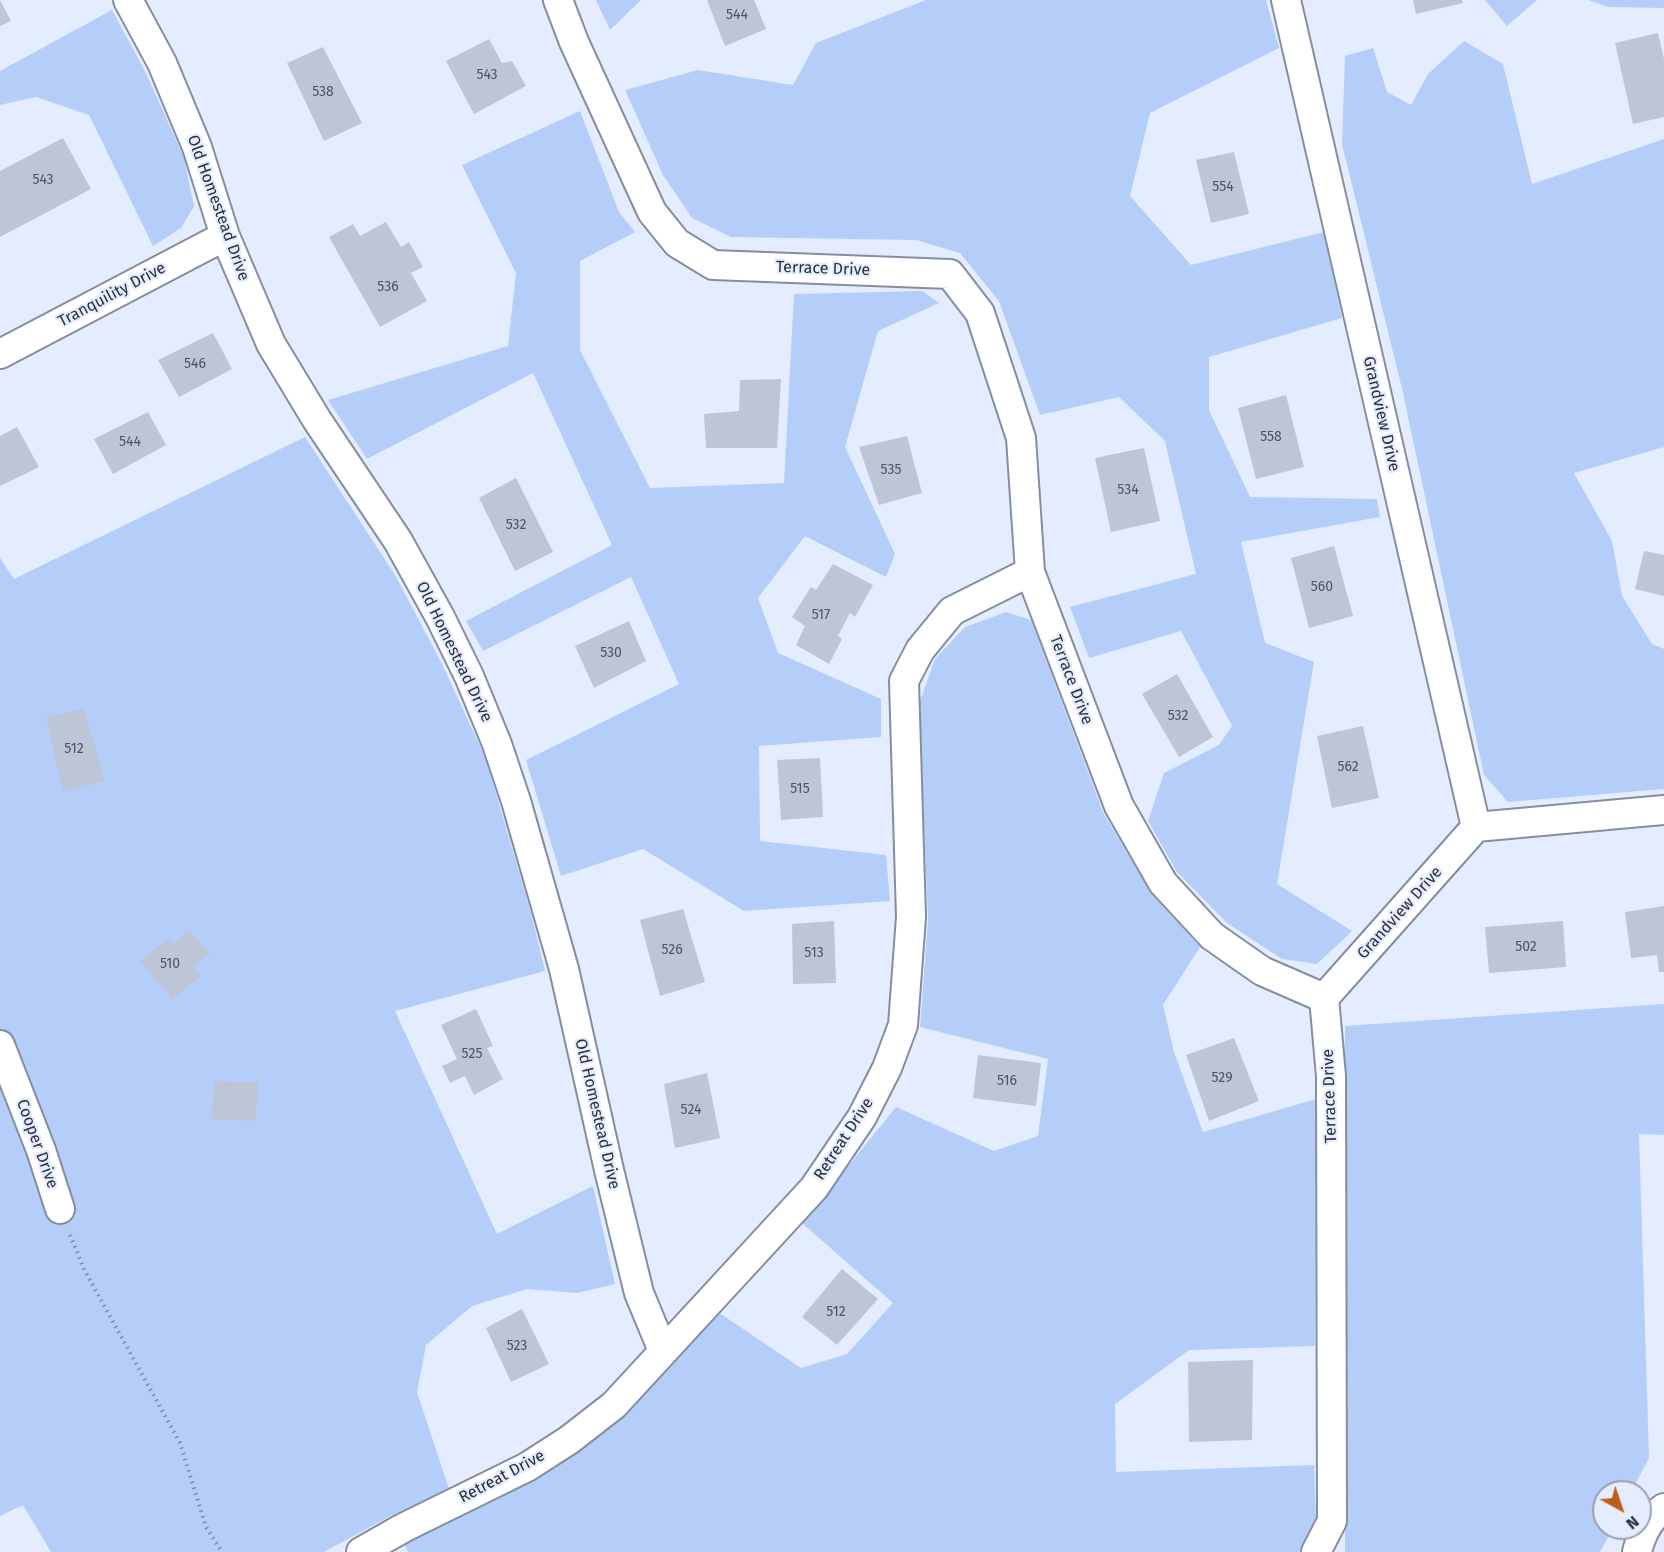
<!DOCTYPE html>
<style>
body{margin:0}
#map{position:relative;width:1664px;height:1552px;overflow:hidden;background:#e3edff;font-family:"Fira Sans",sans-serif}
canvas{display:block}
.north{position:absolute;left:1592px;top:1480px;width:60px;height:60px;box-sizing:border-box;background:#e3edff;border:2px solid #99a1af;border-radius:50%;rotate:140deg;font-size:16px;font-weight:700;line-height:24px;text-align:center;color:#2b2f36}
.north::after{content:'';display:block;margin:auto;width:21px;height:27px;background:#be5f17;clip-path:polygon(50% 0,100% 100%,50% 72%,0 100%)}
</style>
<div id="map">
<canvas width="1664" height="1552"></canvas>
<div class="north">N</div>
</div>
<script>
const ctx = document.querySelector('canvas').getContext('2d');
ctx.lineJoin = 'round';
function fill(path, color) { ctx.fillStyle = color; ctx.fill(path, 'evenodd'); }
function strokePath(path, color, width, dash) { ctx.strokeStyle = color; ctx.lineWidth = width; ctx.lineCap = dash ? 'butt' : 'round'; ctx.setLineDash(dash || []); ctx.stroke(path); }
function label(font, color, halo, rows, align = 'center') {
  ctx.font = font + ' "Fira Sans",sans-serif'; ctx.lineWidth = 4.5; ctx.setLineDash([]); ctx.textBaseline = 'middle'; ctx.strokeStyle = halo; ctx.fillStyle = color; for (const [text, x, y, turn = 0] of rows) {
    ctx.save(); ctx.translate(x, y); ctx.rotate((+turn || 0) * Math.PI / 180); ctx.textAlign = isNaN(turn) ? turn : align; if (halo) ctx.strokeText(text, 0, 0); ctx.fillText(text, 0, 0); ctx.restore();
  }
}
fill(new Path2D(`
 M596 0H641L610 30Z
 M926 0H1266L1279 48 1150 113 1130 196 1191 265 1324 232 1342 318 1209 357V410L1250 497 1377 499 1380 517 1241 542 1265 643 1314 662 1277 884 1352 931 1317 964 1282 959 1227 923 1177 872 1148 821 1164 773 1219 745 1232 726 1181 631 1089 658 1070 607 1196 574 1165 441 1119 397 1040 415 999 301 960 253 916 240 731 237 692 218 663 175 625 90 698 70 793 85 816 43Z
 M1485 0H1537L1507 26Z
 M1588 0H1664V8L1608 7Z
 M112 10 146 73 184 158 194 206 181 228 153 246 89 115 36 97 0 105V71Z
 M1464 41 1503 64 1532 184 1664 139V447L1574 473 1612 541 1622 596 1652 644 1664 649V789L1508 802 1484 775 1403 393 1342 144 1345 56 1373 48 1387 92 1411 105 1428 74Z
 M580 111 619 212 635 232 580 261V350L650 488 784 483 794 294 922 291 939 303 878 331 845 447 895 554 886 577 805 536 758 598 778 653 881 699V737L759 746 760 841 886 855 890 901 744 911 643 849 561 876 526 760 679 684 631 577 483 651 466 621 612 545 533 373 367 459 328 400 508 346 516 273 462 165Z
 M305 437 395 575 441 662 486 759 531 913 545 971 395 1011 497 1234 593 1186 615 1284 577 1293 527 1289 472 1306 426 1345 417 1392 449 1489 390 1516 324 1552H51L23 1505 0 1516V558L14 579Z
 M1006 612 1031 620 1103 812 1150 892 1200 947 1163 1005 1174 1052 1203 1132 1316 1099 1315 1346 1189 1350 1115 1404 1116 1472 1314 1465 1316 1521 1299 1552H408L403 1542C468 1509 539 1484 597 1438 642 1402 679 1355 718 1312L801 1368 847 1354 893 1303 802 1223 896 1107 994 1151 1038 1136 1048 1059 920 1027 928 920 919 704 935 659 965 627Z
 M1664 1004V1135L1639 1134 1649 1458 1631 1492H1604V1528H1613L1600 1552H1345V1026Z`), '#b4cdf9');
fill(new Path2D(`
 M0 0 11 21 0 26Z
 M707 0H754L766 29 725 46Z
 M1413 0H1462L1463 3 1416 14Z
 M1658 33 1664 59V117L1633 124 1615 43Z
 M489 39 502 63 512 61 526 86 474 114 446 61Z
 M323 47 362 123 324 141 287 63Z
 M63 138 91 189 0 237V171Z
 M1234 152 1249 214 1211 223 1196 160Z
 M386 222 401 247 409 242 423 267 411 273 427 301 380 327 329 237 353 224 360 236Z
 M213 333 232 369 179 397 158 360Z
 M781 379 777 448H706L704 414 739 411 740 380Z
 M1286 395 1304 467 1256 479 1238 408Z
 M148 412 166 445 113 474 94 439Z
 M17 427 39 467 0 486V436Z
 M907 436 922 493 879 505 859 447Z
 M1144 448 1160 521 1111 532 1095 458Z
 M516 478 553 552 515 571 479 498Z
 M1334 546 1353 616 1309 628 1291 558Z
 M1644 551 1664 555V596L1635 589Z
 M833 564 873 585 855 617 850 613 838 636 842 639 829 664 796 645 805 626 792 617 811 587 816 590Z
 M629 621 646 661 594 688 575 646Z
 M1177 674 1213 737 1179 757 1142 694Z
 M84 709 105 781 63 792 46 717Z
 M1363 726 1379 798 1332 808 1317 736Z
 M820 758 823 817 781 820 777 760Z
 M1664 906V972H1659L1657 955 1631 958 1625 912Z
 M683 909 705 982 660 996 640 920Z
 M834 921 836 983 793 984 792 924Z
 M1563 921 1566 967 1489 973 1485 927Z
 M189 930 210 954 193 967 201 976 172 999 140 961 168 939 173 945Z
 M476 1009 493 1046 487 1048 503 1079 474 1095 465 1076 450 1083 442 1066 457 1059 441 1025Z
 M1234 1038 1259 1101 1209 1121 1186 1055Z
 M978 1055 1041 1063 1036 1106 973 1098Z
 M707 1073 720 1138 675 1148 664 1084Z
 M215 1081 259 1082 255 1121 211 1119Z
 M842 1269 878 1299 837 1345 802 1317Z
 M522 1309 549 1364 511 1382 486 1328Z
 M1253 1360 1252 1440 1189 1442 1188 1362Z`), '#bcc6d6');
const street = new Path2D(`
 M128 0 162 63 197 147 225 236 271 344 317 420 398 541 440 617 469 676 497 744 516 801 564 969 609 1170 639 1293 663 1351
 M558 0 574 42 652 212 677 243 713 265 950 274 980 313 1021 438 1030 572 1119 806 1163 883 1212 936 1262 971 1324 998 1331 1076 1332 1521 1316 1552
 M1286 0 1476 827 1664 810
 M0 354 225 236
 M1324 998 1476 827
 M0 1045 41 1150 60 1209
 M361 1552 403 1528 527 1467 569 1440 614 1405 814 1188 862 1117 887 1068 903 1025 911 917 904 681 920 650 952 611 1030 572
 M1637 1552C1641 1535 1649 1518 1664 1508`);
strokePath(street, '#858e9e', 32);
strokePath(new Path2D(`
 M70 1235 85 1271 180 1443 206 1527 222 1552`), '#858c98', 4, [1.5, 4.5]);
strokePath(street, '#fff', 28);
label('14px', '#4f555e', null, [
 ["544",737,15],
 ["543",487,75],
 ["538",323,92],
 ["543",43,180],
 ["554",1223,187],
 ["536",388,287],
 ["546",195,364],
 ["558",1271,437],
 ["544",130,442],
 ["535",891,470],
 ["534",1128,490],
 ["532",516,525],
 ["560",1322,587],
 ["517",821,615],
 ["530",611,653],
 ["532",1178,716],
 ["512",74,749],
 ["562",1348,767],
 ["515",800,789],
 ["502",1526,947],
 ["526",672,950],
 ["513",814,953],
 ["510",170,964],
 ["525",472,1054],
 ["529",1222,1078],
 ["516",1007,1081],
 ["524",691,1110],
 ["512",836,1312],
 ["523",517,1346]
]);
label('16px', '#2b2f36', '#e3edff', [
 ["Old Homestead Drive",218,208,70],
 ["Terrace Drive",823,269,2],
 ["Tranquility Drive",112,295,-28],
 ["Grandview Drive",1381,414,77],
 ["Old Homestead Drive",454,652,64],
 ["Terrace Drive",1071,680,69],
 ["Grandview Drive",1400,913,-48],
 ["Terrace Drive",1330,1096,-92],
 ["Old Homestead Drive",597,1114,77],
 ["Retreat Drive",844,1139,-57],
 ["Cooper Drive",37,1144,70],
 ["Retreat Drive",502,1477,-28]
]);
</script>
